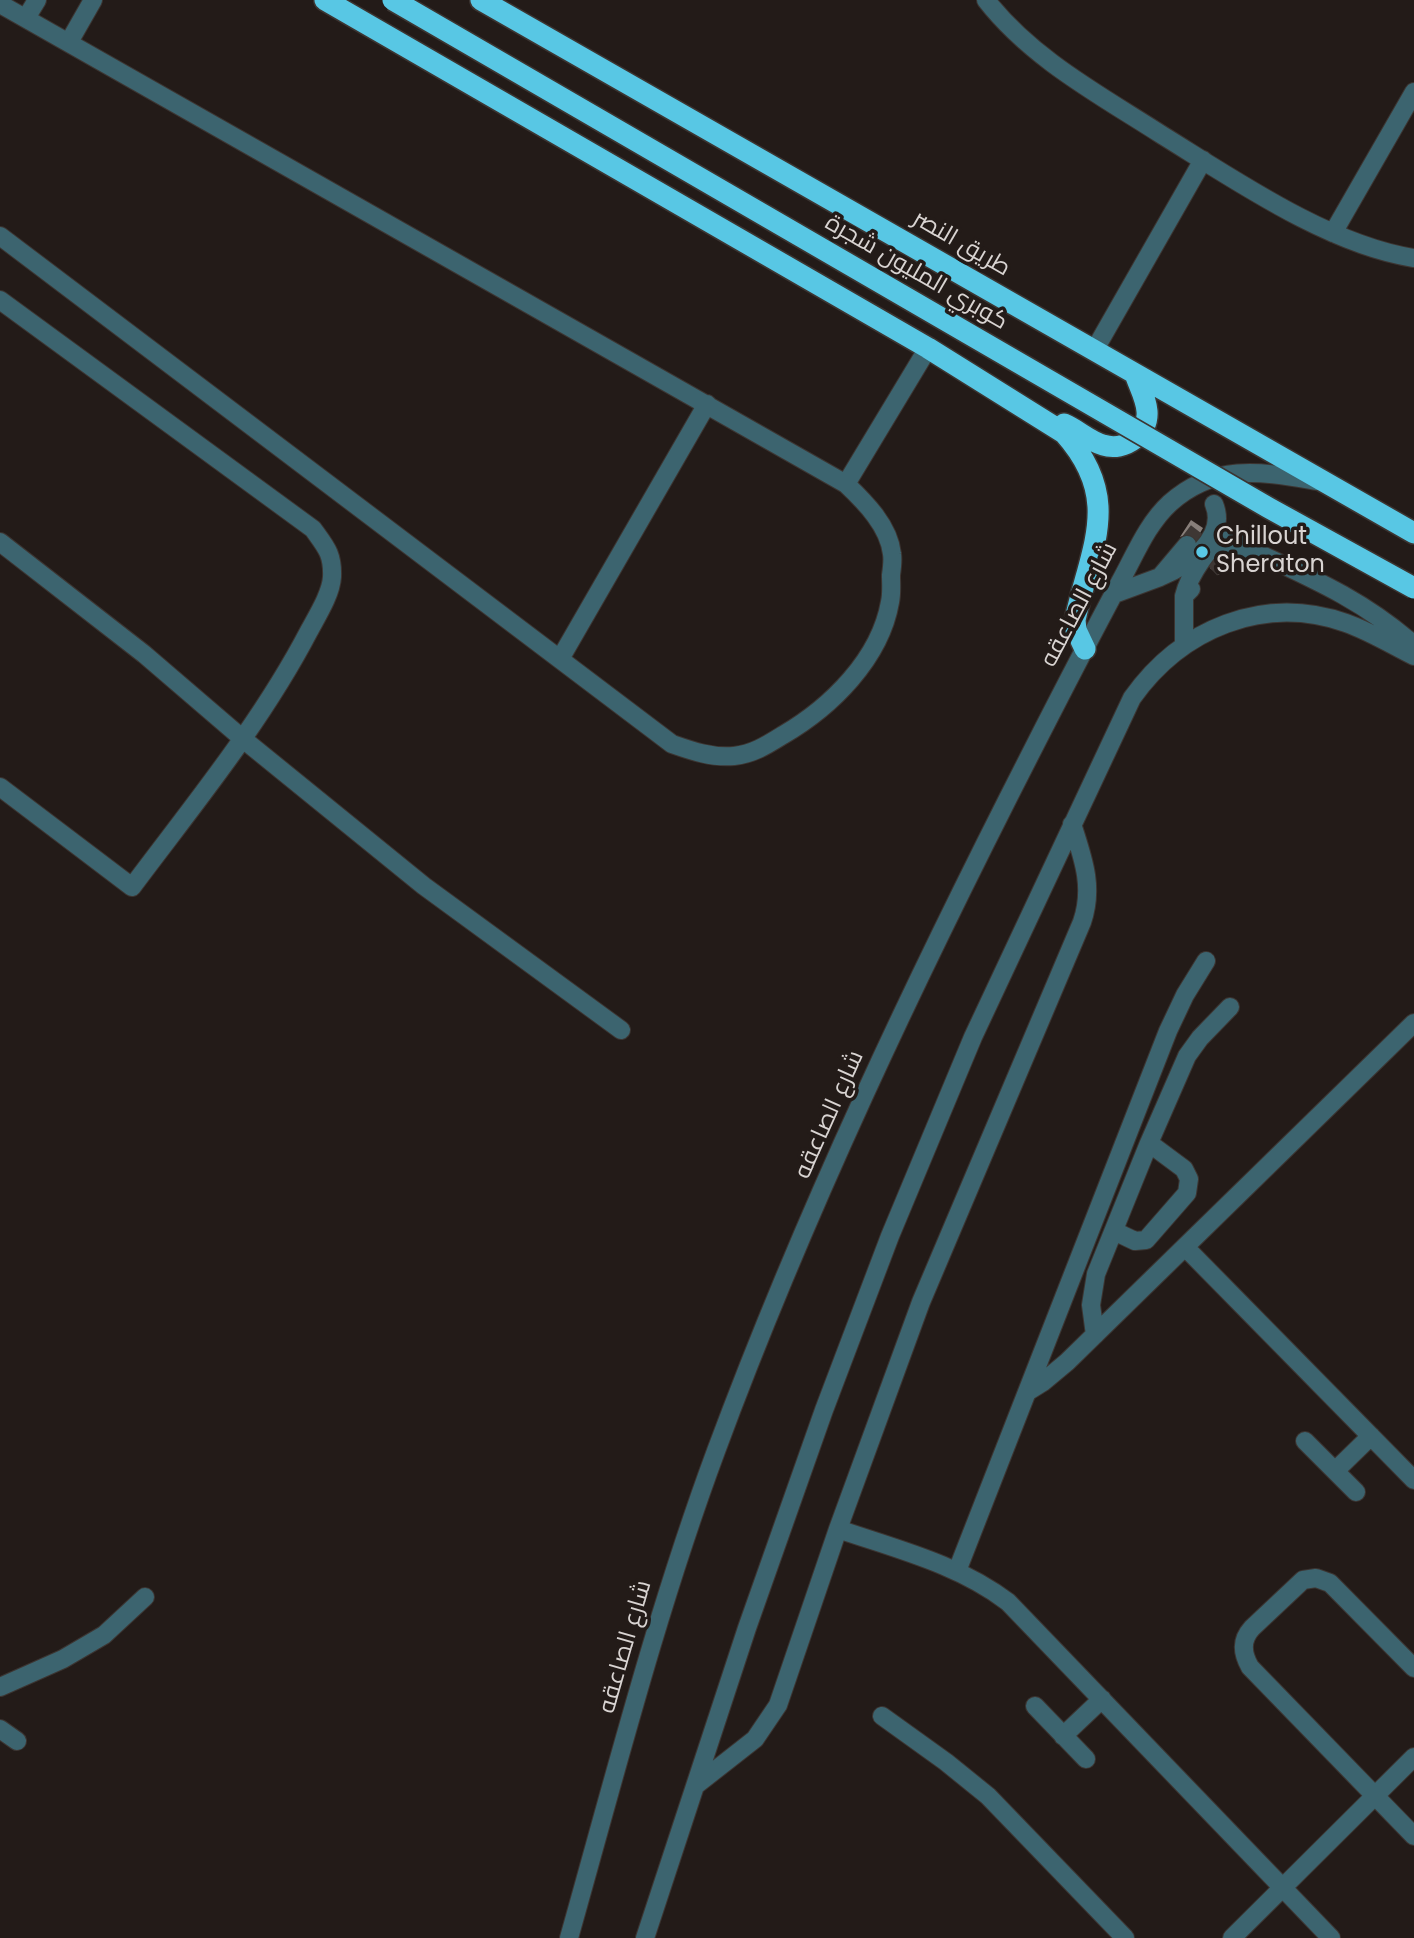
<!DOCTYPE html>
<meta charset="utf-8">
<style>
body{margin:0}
canvas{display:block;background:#231b18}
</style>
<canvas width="1414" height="1938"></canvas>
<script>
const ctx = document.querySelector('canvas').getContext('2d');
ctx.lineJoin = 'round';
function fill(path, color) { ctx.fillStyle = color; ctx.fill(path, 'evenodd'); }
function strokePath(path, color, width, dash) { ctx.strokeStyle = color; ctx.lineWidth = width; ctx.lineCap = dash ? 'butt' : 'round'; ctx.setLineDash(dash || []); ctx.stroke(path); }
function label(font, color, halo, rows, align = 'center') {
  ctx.font = font + ' Poppins,Cairo,sans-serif'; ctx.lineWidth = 7; ctx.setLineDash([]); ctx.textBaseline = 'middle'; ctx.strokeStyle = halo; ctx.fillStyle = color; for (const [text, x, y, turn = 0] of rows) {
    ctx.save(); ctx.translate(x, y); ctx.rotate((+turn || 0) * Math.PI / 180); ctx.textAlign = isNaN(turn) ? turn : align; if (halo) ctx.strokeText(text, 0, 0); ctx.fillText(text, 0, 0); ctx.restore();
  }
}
fill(new Path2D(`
 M1191 520 1203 528 1200 533 1196 539 1188 534 1180 537Z
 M1217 559 1221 564 1227 565 1219 575 1210 568Z`), '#887f7a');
strokePath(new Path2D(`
 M1187 545 1201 527
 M1211 569 1227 554`), '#3e3734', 18, [18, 9]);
const minor = new Path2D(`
 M986 0C1032 59 1100 95 1162 135 1235 180 1329 245 1414 258
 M0 4 846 484C865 502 889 526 892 554 893 560 892 568 891 575 891 584 892 593 890 602 880 659 831 707 783 735 767 745 753 754 734 756 712 758 692 751 672 744L0 236
 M26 18 37 0
 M69 42 93 0
 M1333 233 1414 92
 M0 300 313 529C326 547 333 554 332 577 331 594 317 616 309 631 261 723 194 804 132 887L0 787
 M1094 351 1203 160
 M846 484 928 348
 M0 542 144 654 243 739 424 886 621 1030
 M1227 554 1235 549 1247 548C1309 577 1362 599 1414 645
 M1160 577C1187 566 1228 538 1214 504
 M1114 594 1160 577 1187 545
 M1184 596C1188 579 1211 538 1230 537L1247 548
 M1184 645V596L1191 589
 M560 659 707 404
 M1114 1231 1135 1241 1146 1240 1187 1193 1189 1179 1184 1169 1149 1143
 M1185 1247 1414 1480
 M1095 1335 1091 1305 1096 1274 1149 1143 1187 1056 1200 1038 1230 1007
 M1027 1392 1043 1382 1067 1362 1414 1023
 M1305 1441 1356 1492
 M1335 1471 1371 1436
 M838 1529C896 1549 958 1564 1008 1602L1331 1938
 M957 1571 1168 1031 1185 995 1206 961
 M1414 1668 1330 1583 1316 1578 1303 1580 1252 1628C1241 1640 1242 1653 1250 1667L1414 1836
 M0 1687 63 1659 104 1635 145 1597
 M1035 1706 1086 1759
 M882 1716 946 1762 988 1796 1125 1938
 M0 1729 17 1741
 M1063 1736 1102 1699
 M695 1786 755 1739 778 1705 838 1529 921 1302 1082 922C1094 887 1083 858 1072 824
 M569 1938C615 1775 657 1610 716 1451 805 1211 916 978 1032 751 1061 694 1090 638 1120 582 1135 555 1147 524 1170 503 1216 462 1263 472 1317 481
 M645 1938 747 1628 824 1410 890 1236 973 1037 1132 698C1181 629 1263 594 1346 623 1369 631 1392 645 1414 656
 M1232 1938 1414 1757`);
const highway = new Path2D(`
 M325 0 928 348 1064 433C1123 499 1091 546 1075 620L1076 630 1085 649
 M481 0 1414 533
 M1064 424C1078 430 1089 441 1103 445 1125 452 1149 434 1147 411 1146 398 1139 386 1135 374`);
strokePath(minor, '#3c3532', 20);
strokePath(highway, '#3c3532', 24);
strokePath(minor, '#3c646f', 18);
strokePath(highway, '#58c7e4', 21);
const highwayBridge = new Path2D(`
 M393 0 1269 508 1414 588`);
strokePath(highwayBridge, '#3c3532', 24, []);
strokePath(highwayBridge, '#58c7e4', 21);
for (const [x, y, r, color] of [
 [1202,552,7,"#5ac8e5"]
]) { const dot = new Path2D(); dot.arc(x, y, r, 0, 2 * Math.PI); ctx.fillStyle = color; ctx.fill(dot); strokePath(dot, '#231b18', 2.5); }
label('24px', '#d9d4d2', '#231b18', [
 ["طريق النصر",961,244,30],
 ["كوبري المليون شجرة",916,273,30],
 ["شارع الصاعقه",1080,605,-62],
 ["شارع الصاعقه",830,1115,-66],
 ["شارع الصاعقه",626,1647,-74]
]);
label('24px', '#d9d4d2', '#231b18', [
 ["Chillout",1216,538],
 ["Sheraton",1216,566]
], 'left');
</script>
